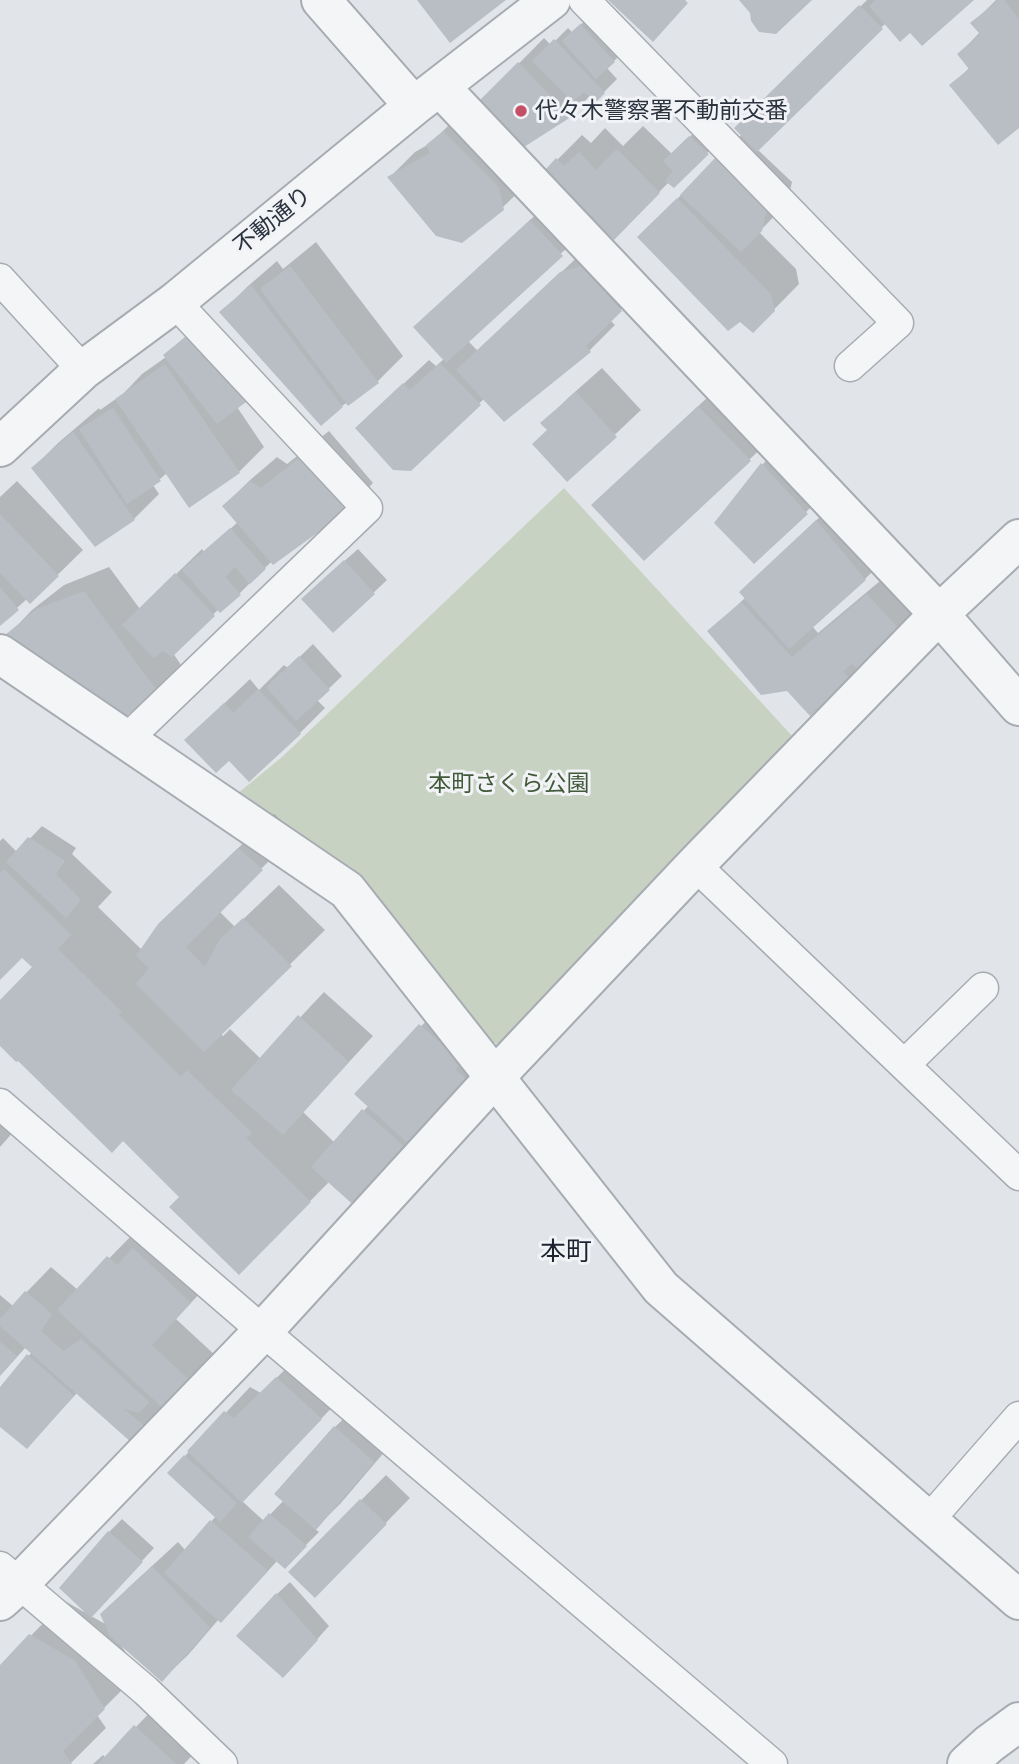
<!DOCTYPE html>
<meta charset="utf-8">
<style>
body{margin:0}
canvas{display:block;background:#e1e5e9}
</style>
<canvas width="1019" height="1764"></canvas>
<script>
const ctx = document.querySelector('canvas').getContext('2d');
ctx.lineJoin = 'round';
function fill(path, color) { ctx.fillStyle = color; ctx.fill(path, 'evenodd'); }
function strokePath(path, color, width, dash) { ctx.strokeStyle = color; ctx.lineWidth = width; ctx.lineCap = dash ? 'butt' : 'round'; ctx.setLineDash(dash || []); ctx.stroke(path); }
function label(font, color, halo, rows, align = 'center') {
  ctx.font = font + ' "IBM Plex Sans","Noto Sans JP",sans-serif'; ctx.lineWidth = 6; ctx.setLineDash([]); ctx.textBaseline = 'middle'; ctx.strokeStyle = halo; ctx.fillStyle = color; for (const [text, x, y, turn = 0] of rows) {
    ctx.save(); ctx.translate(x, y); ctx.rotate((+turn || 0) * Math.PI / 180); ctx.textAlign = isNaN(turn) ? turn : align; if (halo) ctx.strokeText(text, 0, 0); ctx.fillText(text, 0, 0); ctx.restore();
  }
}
fill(new Path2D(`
 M564 488 794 738 506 1047 479 1037 231 799 282 757Z`), '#c8d2c3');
fill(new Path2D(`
 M867 0H972L910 30 886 23 757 149 792 182 787 203 759 232 796 269 799 284 753 331 639 237 742 134 736 128Z
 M996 0H1019V126L952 85 970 67 959 54 980 32 973 23Z
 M594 13 627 48 607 68 617 79 595 101 590 96 570 115 524 145 481 102 544 38 551 45 568 28 572 32Z
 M454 120 528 183 502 208 390 177 415 152 431 143Z
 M703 124 720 140 674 186 669 182 614 238 546 171 582 135 591 143 605 128 623 146 643 126 672 154Z
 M556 196 587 229 468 341 478 351 588 247 646 285 610 320 615 325 590 350 504 419 484 399 410 469 383 403 429 360 436 366 445 358 415 327 441 302Z
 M316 242 403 356 378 381 342 406 222 312 247 287 277 261 283 269Z
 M199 326 258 388 237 407 264 447 239 472 167 473 153 485 159 494 134 519 33 468 58 443 99 408 100 410 123 394 142 374 166 357 165 356 178 343Z
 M602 368 641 410 568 479 549 430 543 423 568 398Z
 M724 382 775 435 749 460 619 480Z
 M329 431 373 483 348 509 272 561 240 593 220 611 219 609 173 653 181 665 156 690 124 715 8 635 32 610 64 585 109 567 140 609 202 549 204 552 238 522 224 506 249 481 277 457 287 464Z
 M788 439 832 487 754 562 717 523 763 464Z
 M17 481 83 550 30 602 27 599 0 623V497Z
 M842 496 890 554 865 579 812 626 818 633 893 570 925 605 849 679 810 713 788 689 710 631 746 597 767 567Z
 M358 549 387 580 333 631 316 586Z
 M313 644 342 676 317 700 325 708 300 733 212 715 250 679 259 690 284 665 288 668Z
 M274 814 296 834 219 911 235 927 279 885 325 930 220 1033 223 1036 230 1029 261 1059 324 992 373 1036 303 1112 335 1143 369 1105 357 1094 446 1000 493 1056 383 1181H330L239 1273 182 1197 123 1139 0 1043V1002L34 967 22 956 0 977V841L3 838 17 852 42 826 76 848 72 854 112 892 98 907 142 950 195 889Z
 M0 1102 22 1122 0 1147Z
 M134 1233 215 1277 176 1319 216 1356 141 1438 78 1392 27 1447 0 1424V1390L32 1352 26 1347 0 1376V1295L13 1306 51 1267 78 1290Z
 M302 1353 346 1393 242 1501 264 1521 284 1500 335 1427 361 1402 398 1436 341 1503 315 1529 319 1532 285 1566 278 1560 246 1595 219 1619 188 1655 162 1680 121 1645 139 1673 97 1715 106 1728 70 1764H0V1667L65 1601 84 1612 109 1532 122 1519 154 1548 91 1616 107 1625 127 1589 178 1542 186 1551 216 1516 169 1473 250 1387 261 1393Z
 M386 1475 410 1498 340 1570 290 1572Z
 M290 1582 329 1626 296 1663 277 1594Z
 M161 1701 205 1742 184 1764H93L103 1755 106 1758Z`), '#0003');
fill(new Path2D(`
 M417 0H506L450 43Z
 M608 0H685L688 3 653 42Z
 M739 0H812L776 34 759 32 751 21 750 13Z
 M876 0H974L922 46 910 33 900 42 869 6Z
 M999 0H1004L1019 19V128L998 145 949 85 969 69 957 54 980 34 970 23Z
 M859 5 883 29 757 152 734 128Z
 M580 24 615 62 596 79 562 41Z
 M554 39 605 93 595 103 584 92 573 102 532 61Z
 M518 62 571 117 524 147 478 102Z
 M443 131 499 187 504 210 462 243 436 236 387 177 430 153 426 145Z
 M689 136 709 154 674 188 665 181 673 171 663 161Z
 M617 149 660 193 614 240 544 171 556 158 564 166 579 152 596 170Z
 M715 158 767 208 762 231 741 252 680 195Z
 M677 198 771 294 775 311 753 333 740 322 728 331 637 237Z
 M530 220 563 256 446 363 413 327Z
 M290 266 379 383 348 406 260 289Z
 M582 266 622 311 586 346 591 352 504 422 456 370 560 272Z
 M251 285 343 407 321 426 219 312Z
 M185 337 246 402 217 424 163 355Z
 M440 363 481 405 411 471 393 470 355 428 403 383 410 390Z
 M165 364 240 473 189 508 115 399Z
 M576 392 617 437 567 482 532 444 547 430 540 423Z
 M698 406 751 461 644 561 591 505Z
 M113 408 161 481 127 504 79 429Z
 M73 432 135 520 95 547 31 468Z
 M303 455 349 510 273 565 222 506 250 481 261 488Z
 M761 463 808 514 754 564 714 523Z
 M0 514 59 576 30 604 0 573Z
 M816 520 866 580 789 649 739 592Z
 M230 528 266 569 250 584 235 567 225 577 241 595 220 613 182 570Z
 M344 560 375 594 333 633 301 599Z
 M175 573 215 616 172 657 163 651 154 658 122 625Z
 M0 587 19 610 0 626Z
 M84 591 157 691 124 718 5 635 37 609Z
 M867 594 901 631 858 670 852 664 843 671 850 680 810 716 787 691 761 695 707 631 741 602 792 657Z
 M299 656 330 690 296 721 266 687Z
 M258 689 301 734 249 782 229 761 216 773 184 740 224 703 233 713Z
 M28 837 65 861 56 874 81 900 66 918 6 862Z
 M238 848 263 870 186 947 205 967 220 939 243 918 292 966 204 1052 136 984 149 968 136 956 158 924Z
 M4 869 71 935 58 949 122 1012 119 1015 181 1077 187 1070 252 1133 246 1138 311 1202 239 1275 169 1207 179 1197 123 1141 112 1153 18 1061 16 1062 0 1046V1000L32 967 22 958 0 980V873Z
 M298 1015 349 1062 283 1135 231 1090Z
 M419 1024 462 1062 455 1069 469 1082 411 1146 354 1094Z
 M362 1109 409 1151 358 1209 311 1167Z
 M133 1248 191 1303 152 1345 192 1383 166 1411 57 1310 107 1256 117 1265Z
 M25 1291 52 1314 41 1331 63 1351 81 1339 149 1402 139 1413 124 1409 147 1428 132 1443 0 1326V1319Z
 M0 1342 17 1356 0 1375Z
 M27 1354 74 1396 27 1449 0 1427V1387Z
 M276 1377 322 1419 242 1503 187 1451 224 1411 234 1418Z
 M334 1426 374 1462 316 1530 274 1494Z
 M184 1455 237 1503 220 1522 167 1473Z
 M360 1499 387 1524 315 1598 288 1572Z
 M269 1513 307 1546 285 1569 248 1537Z
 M210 1520 268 1571 221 1623 164 1573Z
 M108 1531 143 1562 91 1618 59 1588Z
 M152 1566 210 1628 162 1682 110 1636 100 1614Z
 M276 1593 318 1640 283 1678 236 1636Z
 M29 1634 75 1661 105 1709 63 1751 72 1764H0V1665Z
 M134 1725 176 1764H98Z`), '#b9bec5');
const service = new Path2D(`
 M584 0 898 323 850 366
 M0 279 83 370
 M126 740 367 508 175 302
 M695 865 1019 1175
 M904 1065 983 988
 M0 1104 263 1331 772 1764
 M928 1521 1019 1417
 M0 1567 146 1691 222 1764`);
const minor = new Path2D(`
 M321 0 414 106
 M440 87 939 614 1019 706
 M0 447 83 370 175 302 414 106 551 0
 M0 654 347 890 661 1288 1019 1600
 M0 1601 20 1583 263 1331 494 1078 695 865 939 614 1019 539
 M967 1764 989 1744 1019 1722`);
strokePath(service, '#a7acb3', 33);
strokePath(minor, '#a7acb3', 42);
strokePath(service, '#f4f5f7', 30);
strokePath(minor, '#f4f5f7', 38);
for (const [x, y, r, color] of [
 [521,111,7,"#c45068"]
]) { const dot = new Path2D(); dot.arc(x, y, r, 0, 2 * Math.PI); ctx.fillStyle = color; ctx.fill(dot); strokePath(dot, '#f1f3f6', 2.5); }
label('23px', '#2b333f', '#f1f3f6', [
 ["代々木警察署不動前交番",535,111]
], 'left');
label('23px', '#2b333f', '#f1f3f6', [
 ["不動通り",273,221,-39]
]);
label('23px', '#415a39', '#f1f3f6', [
 ["本町さくら公園",509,784]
]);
label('26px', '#1d2430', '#f1f3f6', [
 ["本町",566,1252]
]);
</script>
